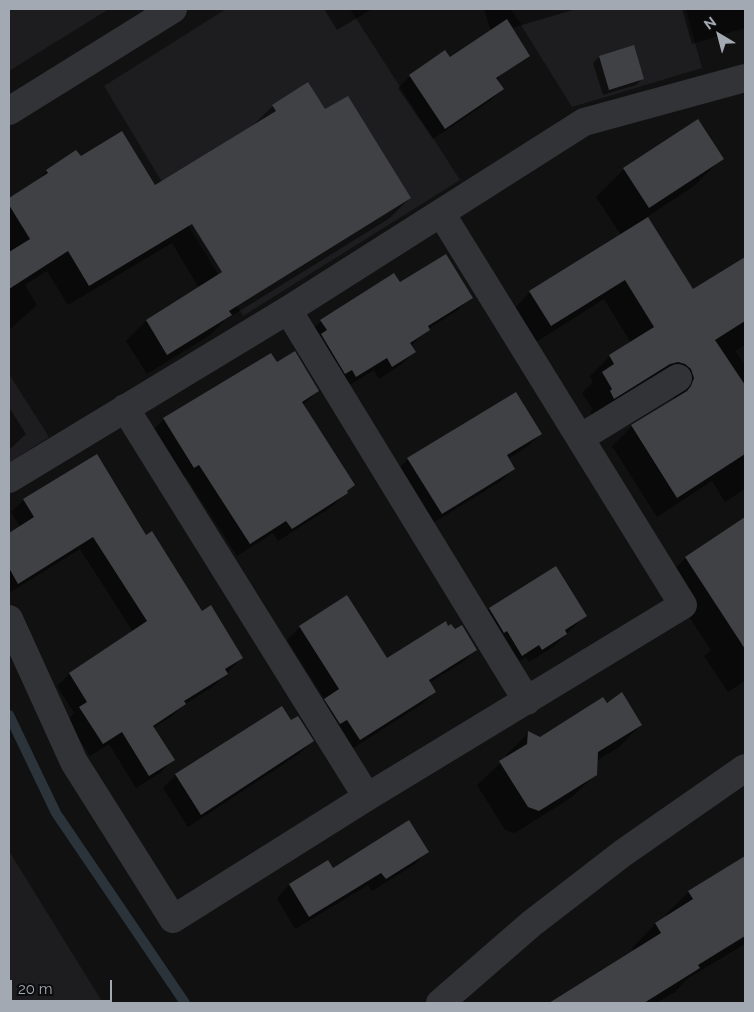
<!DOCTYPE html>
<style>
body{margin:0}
#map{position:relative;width:754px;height:1012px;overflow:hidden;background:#111112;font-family:Raleway,sans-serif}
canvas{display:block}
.frame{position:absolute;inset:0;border:10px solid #a3a9b3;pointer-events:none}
.north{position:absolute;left:694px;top:10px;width:50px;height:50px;-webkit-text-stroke:4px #0c0c0d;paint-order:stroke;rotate:323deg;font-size:14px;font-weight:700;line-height:20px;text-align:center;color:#a3a9b3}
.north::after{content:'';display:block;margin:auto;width:18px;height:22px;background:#a3a9b3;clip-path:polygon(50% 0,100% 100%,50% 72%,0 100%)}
.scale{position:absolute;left:10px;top:980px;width:102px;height:22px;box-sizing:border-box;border:2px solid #a3a9b3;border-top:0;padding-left:6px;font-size:15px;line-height:18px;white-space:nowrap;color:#a3a9b3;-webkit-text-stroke:4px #0c0c0d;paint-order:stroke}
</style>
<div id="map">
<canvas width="754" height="1012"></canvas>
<div class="frame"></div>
<div class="north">N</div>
<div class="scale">20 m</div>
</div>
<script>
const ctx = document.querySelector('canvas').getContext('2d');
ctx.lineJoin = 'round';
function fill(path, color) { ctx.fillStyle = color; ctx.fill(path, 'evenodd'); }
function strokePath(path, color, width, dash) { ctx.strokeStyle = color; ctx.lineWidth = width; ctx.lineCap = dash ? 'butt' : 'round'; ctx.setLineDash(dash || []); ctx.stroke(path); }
fill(new Path2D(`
 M9 9H109L9 71Z
 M226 9H350L460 180 243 316 104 86Z
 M511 9H686L702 68 572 107Z
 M745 345V366L735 351Z
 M9 374 49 437 9 463Z
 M9 851 103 1003H9Z`), '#1d1d1f');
fill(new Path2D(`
 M324 9H372L337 30Z
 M484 9H576L492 34Z
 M682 9H745V28L692 44Z
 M599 57 642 79 636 85 603 95 593 63Z
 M505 71 496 80 502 89 491 100 433 139 398 88 410 76Z
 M308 84 324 111 410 198 390 218 225 320 210 335 147 374 126 341 146 321 199 288 172 243 68 305 47 271 25 285 37 305 9 330V199L34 184 47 171 80 158 154 187 252 126 273 106Z
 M722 158 694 186 647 217 693 291 745 258V489L725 502 712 481 657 517 612 446 632 426 674 399 671 390 594 418 590 412 593 410 582 393 593 382 590 376 610 356 631 343 604 299 530 346 510 313 530 292 621 235 596 197 624 169Z
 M400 284 471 297 458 310 428 329 411 346 414 352 402 364 379 379 374 370 343 389 308 334 321 321Z
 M271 355 277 364 318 391 303 405 354 485 333 506 278 541 273 533 237 556 186 477 181 480 151 432 164 419Z
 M9 407 26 434 9 450Z
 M541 434 528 446 508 459 514 468 501 481 428 526 395 472 408 459Z
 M24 500 146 537 202 613 242 658 214 686 182 706 172 716 153 728 173 760 160 773 136 788 109 744 90 756 67 721 74 713 57 686 69 674 133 632 80 549 9 593V534L20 527 11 512Z
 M745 519V681L728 692 704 656 711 650 664 579 686 558Z
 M556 568 585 616 553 647 529 662 526 657 509 668 477 622 489 609Z
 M346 597 387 660 448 628 476 649 463 662 429 683 435 692 422 704 347 752 312 713 325 700 287 640 300 627Z
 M606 704 641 725 618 748 596 761V774L572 797 515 833 505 830 477 785 505 759 506 755 529 732 540 738Z
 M291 722 312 741 299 754 188 827 163 788 176 775Z
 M427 851 415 864 372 891 368 885 295 929 277 898 289 885 327 862 332 870Z
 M745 858V944L687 979 675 992 656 1003H552L634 951 632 948 655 924 666 917 665 915 689 892Z`), '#0007');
strokePath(new Path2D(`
 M9 715 56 813 185 1003`), '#2b343a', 10);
fill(new Path2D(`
 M507 19 530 56 496 78 504 89 445 129 409 75 445 50 450 57Z
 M634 45 644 79 609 90 599 56Z
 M308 82 325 109 348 96 411 198 229 311 232 315 167 355 146 320 222 272 192 224 89 286 68 251 9 289V252L30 239 9 205V198L48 173 46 170 76 150 81 156 122 131 155 185 276 111 272 105Z
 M698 119 724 159 649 208 623 168Z
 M648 217 693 289 745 257V321L715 340 745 385V454L677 498 631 425 687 391 691 386 694 378 691 369 685 364 678 362 670 364 614 399 610 391 612 389 602 372 614 364 609 355 654 327 625 280 551 326 529 291Z
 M446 254 473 298 428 326 430 330 410 343 416 352 392 367 387 358 356 377 352 370 345 374 321 334 327 330 320 320 394 273 400 282Z
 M295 351 319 391 302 402 355 485 347 491 348 493 292 529 286 521 250 544 199 465 194 468 163 418 271 353 277 362Z
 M516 392 542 434 507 455 515 469 442 514 407 458Z
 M97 454 146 535 152 531 202 611 211 605 243 658 225 669 228 674 184 701 186 704 153 726 175 760 149 776 122 732 103 744 79 707 87 702 69 673 147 621 93 537 18 584 9 568V533L34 517 23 499Z
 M745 517V649L685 557Z
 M556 566 587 616 565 630 567 634 542 650 539 645 522 656 507 631 504 633 489 608Z
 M347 595 387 658 446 621 448 626 451 624 455 629 462 625 477 650 429 680 436 692 360 740 347 720 340 724 324 699 339 689 299 626Z
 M622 692 642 725 598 752 597 775 539 811 528 807 499 761 527 744 528 731 540 737 603 697 607 703Z
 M282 706 291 720 298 716 314 741 201 815 175 774Z
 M409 820 429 852 386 879 381 873 309 917 289 884 328 860 333 868Z
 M745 856V936L698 965 700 968 644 1003H549L661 933 655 923 693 899 688 891Z`), '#404145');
strokePath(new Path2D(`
 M9 111 173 9
 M288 310 527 701
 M125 408 367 797
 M580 438 678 378
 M9 479 288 310 584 122 745 78
 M9 619 74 762 173 919 367 797 683 605 441 213
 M440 1003 531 924 623 853 745 768`), '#323337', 28);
</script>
